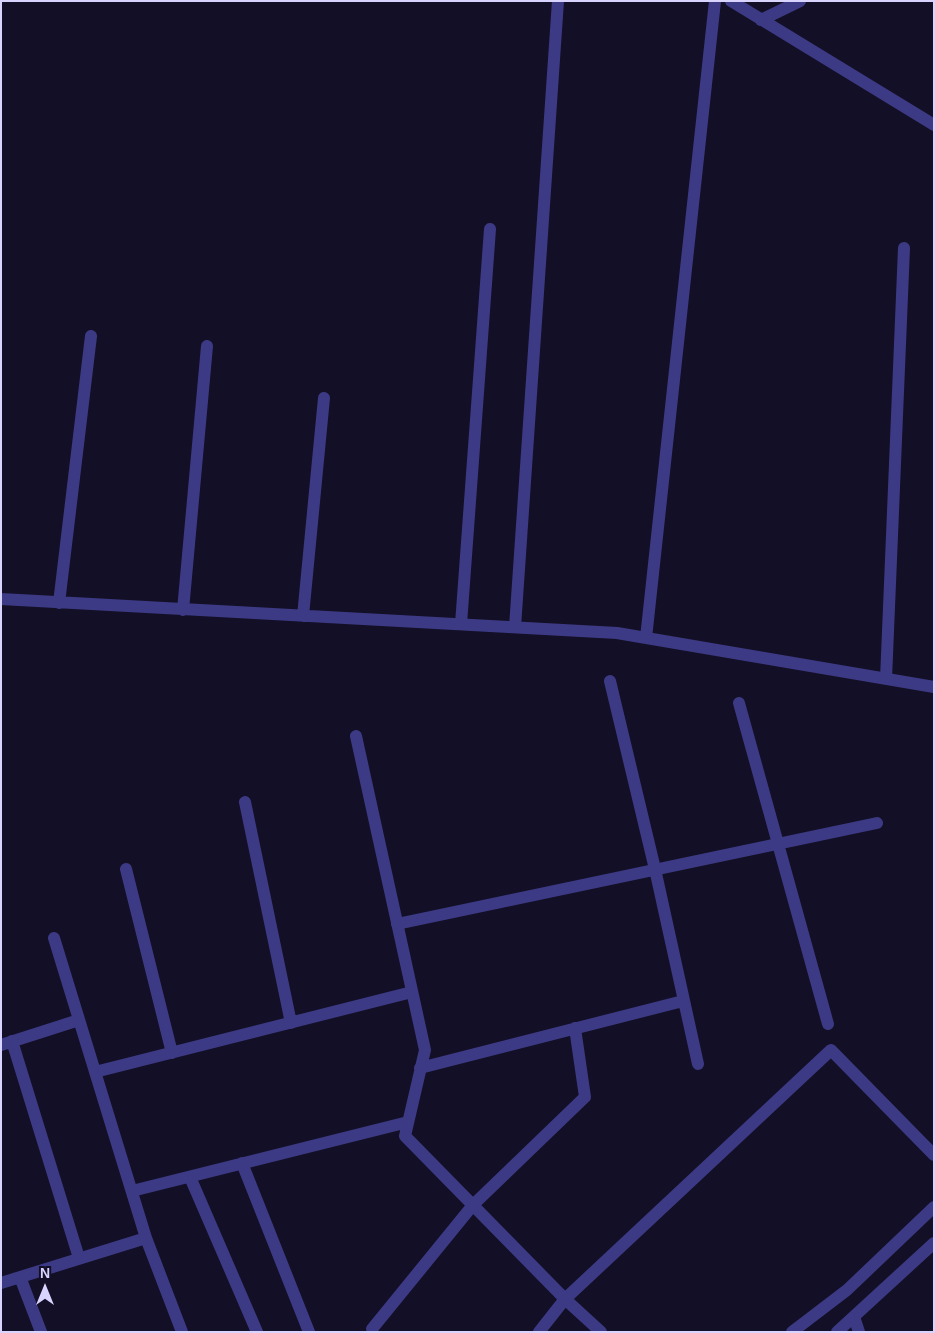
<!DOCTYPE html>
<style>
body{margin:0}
#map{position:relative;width:935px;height:1333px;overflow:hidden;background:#130f26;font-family:Arial,sans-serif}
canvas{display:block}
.frame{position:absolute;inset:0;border:2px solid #d9d4ff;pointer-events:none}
.north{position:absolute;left:20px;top:1263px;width:50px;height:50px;-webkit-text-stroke:4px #130f26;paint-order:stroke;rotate:0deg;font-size:14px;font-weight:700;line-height:20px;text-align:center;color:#d9d4ff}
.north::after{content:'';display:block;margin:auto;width:18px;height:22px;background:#d9d4ff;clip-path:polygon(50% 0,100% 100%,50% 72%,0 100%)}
</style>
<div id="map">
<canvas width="935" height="1333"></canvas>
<div class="frame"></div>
<div class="north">N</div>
</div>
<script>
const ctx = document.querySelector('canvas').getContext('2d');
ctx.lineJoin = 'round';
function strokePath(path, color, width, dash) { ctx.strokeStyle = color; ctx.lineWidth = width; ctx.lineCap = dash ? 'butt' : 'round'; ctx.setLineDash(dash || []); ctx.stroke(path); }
strokePath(new Path2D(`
 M731 1 934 125
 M761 20 800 1
 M1 599 617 633 934 687
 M59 603 91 336
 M183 610 207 346
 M303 616 324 398
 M461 624 490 229
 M515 627 558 1
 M646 638 715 1
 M886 679 904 248
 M610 681 655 869 698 1064
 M739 703 828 1024
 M356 736 425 1050 405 1136 565 1299 601 1332
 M245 802 291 1023
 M126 869 172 1053
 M397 924 877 823
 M54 938 146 1238 182 1332
 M12 1041 79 1258
 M1 1045 79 1020
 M420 1068 683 1001
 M95 1072 412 992
 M242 1163 309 1332
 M190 1177 257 1332
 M132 1191 408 1122
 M20 1277 41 1332
 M1 1283 146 1238
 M854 1317 859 1332
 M372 1329 473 1205 585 1097 575 1028
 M539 1332 565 1299 831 1050 934 1155
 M792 1332 847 1290 934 1207
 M837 1332 934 1243`), '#3d3a85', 12);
</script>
